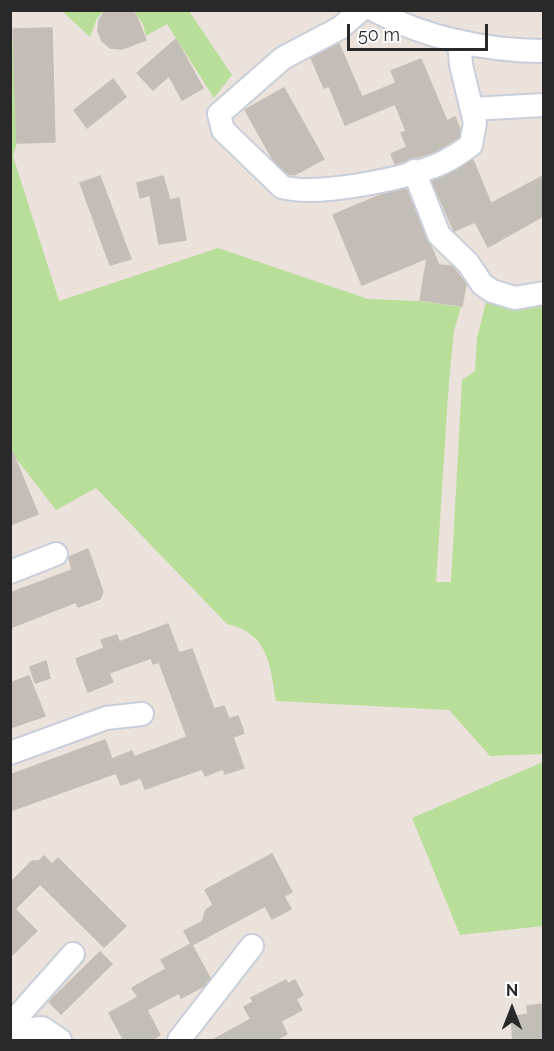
<!DOCTYPE html>
<style>
body{margin:0}
#map{position:relative;width:554px;height:1051px;overflow:hidden;background:#eae2db;font-family:Raleway,sans-serif}
canvas{display:block}
.frame{position:absolute;inset:0;border:12px solid #292929;pointer-events:none}
.north{position:absolute;left:482px;top:979px;width:60px;height:60px;-webkit-text-stroke:4px #fff;paint-order:stroke;rotate:0deg;font-size:16px;font-weight:700;line-height:24px;text-align:center;color:#292929}
.north::after{content:'';display:block;margin:auto;width:21px;height:27px;background:#292929;clip-path:polygon(50% 0,100% 100%,50% 72%,0 100%)}
.scale{position:absolute;left:347px;top:24px;width:141px;height:27px;box-sizing:border-box;border:3px solid #292929;border-top:0;padding-left:8px;font-size:18px;line-height:21px;white-space:nowrap;color:#292929;-webkit-text-stroke:4px #fff;paint-order:stroke}
</style>
<div id="map">
<canvas width="554" height="1051"></canvas>
<div class="frame"></div>
<div class="north">N</div>
<div class="scale">50 m</div>
</div>
<script>
const ctx = document.querySelector('canvas').getContext('2d');
ctx.lineJoin = 'round';
function fill(path, color) { ctx.fillStyle = color; ctx.fill(path, 'evenodd'); }
function strokePath(path, color, width, dash) { ctx.strokeStyle = color; ctx.lineWidth = width; ctx.lineCap = dash ? 'butt' : 'round'; ctx.setLineDash(dash || []); ctx.stroke(path); }
fill(new Path2D(`
 M11 10 17 143 13 156 59 301 218 248 368 299 420 301 461 307 454 331 449 381 436 582H451L462 380 475 371 477 338 487 298 543 301V754L490 756 449 710 276 701C270 666 269 633 227 624L96 488 56 510 11 452Z
 M62 11H104L97 18 90 37Z
 M134 11H189L232 75 214 98 167 24 146 36 143 24Z
 M543 762V926L460 935 412 818Z`), '#b9de9a');
const building = new Path2D(`
 M106 10H130L136 15 146 40 122 49 110 48 102 41 98 31 99 20Z
 M52 28 55 142 17 143 13 29Z
 M176 39 203 88 182 100 169 76 153 90 137 73Z
 M339 44 362 97 396 83 391 71 421 59 447 121 455 117 460 129 459 137 434 152 395 164 391 154 407 147 401 133 406 131 395 104 345 125 329 86 324 88 311 58Z
 M113 79 126 97 87 128 74 110Z
 M284 88 324 159 294 175 288 174 273 160 245 110Z
 M473 160 492 206V203L543 176V216L488 247 475 222 454 231 432 181Z
 M100 176 131 259 110 265 80 183Z
 M163 176 170 200 179 198 186 240 159 244 150 195 140 198 137 183Z
 M406 189 439 265 452 266 466 284 462 306 420 300 427 258 362 285 333 215 383 194Z
 M10 446 38 514 10 525Z
 M88 549 103 592 100 599 78 607 76 602 10 628V593L72 570 69 557Z
 M168 624 179 653 192 649 214 709 224 706 229 719 238 716 244 733 233 737 244 768 225 774 223 769 205 776 202 769 145 789 141 778 121 785 116 773 10 811V775L105 740 112 759 132 751 134 757 187 737 159 662 153 664 151 658 109 673 113 682 88 692 76 659 104 648 101 640 117 635 119 642Z
 M46 661 50 678 35 683 30 667Z
 M29 676 45 716 10 728V683Z
 M272 854 292 892 284 896 291 909 272 919 265 906 192 945 210 978 204 986 181 998 179 993 147 1010 160 1035 149 1041H124L109 1013 138 997 132 988 166 969 161 960 191 944 184 931 202 922 206 910 213 905 205 890Z
 M44 856 52 864 58 858 126 926 104 947 40 884 15 909 37 931 10 957V883L32 861H39Z
 M100 952 112 964 61 1014 49 1002Z
 M286 980 288 984 295 980 303 995 296 999 302 1010 281 1021 287 1034 274 1041H211L251 1019 244 1007 253 1002 251 998Z
 M543 1004V1038L513 1041 511 1017 528 1014 527 1006Z`);
fill(building, '#c3bdb7');
strokePath(building, '#c5beb5', 1.5);
const minor = new Path2D(`
 M361 10 340 28 283 58 219 114 223 130 282 187C317 197 401 179 435 166 448 161 460 153 471 145L475 123 461 65 459 41
 M374 10C424 38 487 51 544 51
 M472 109 544 105
 M414 171 439 235 468 263 482 284 492 291 515 298 544 293
 M10 572 56 554
 M10 753 106 718 142 714
 M10 1025 73 954
 M10 1032 42 1028 60 1040
 M179 1040 252 946`);
strokePath(minor, '#c9cfda', 26);
strokePath(minor, '#fff', 22);
</script>
